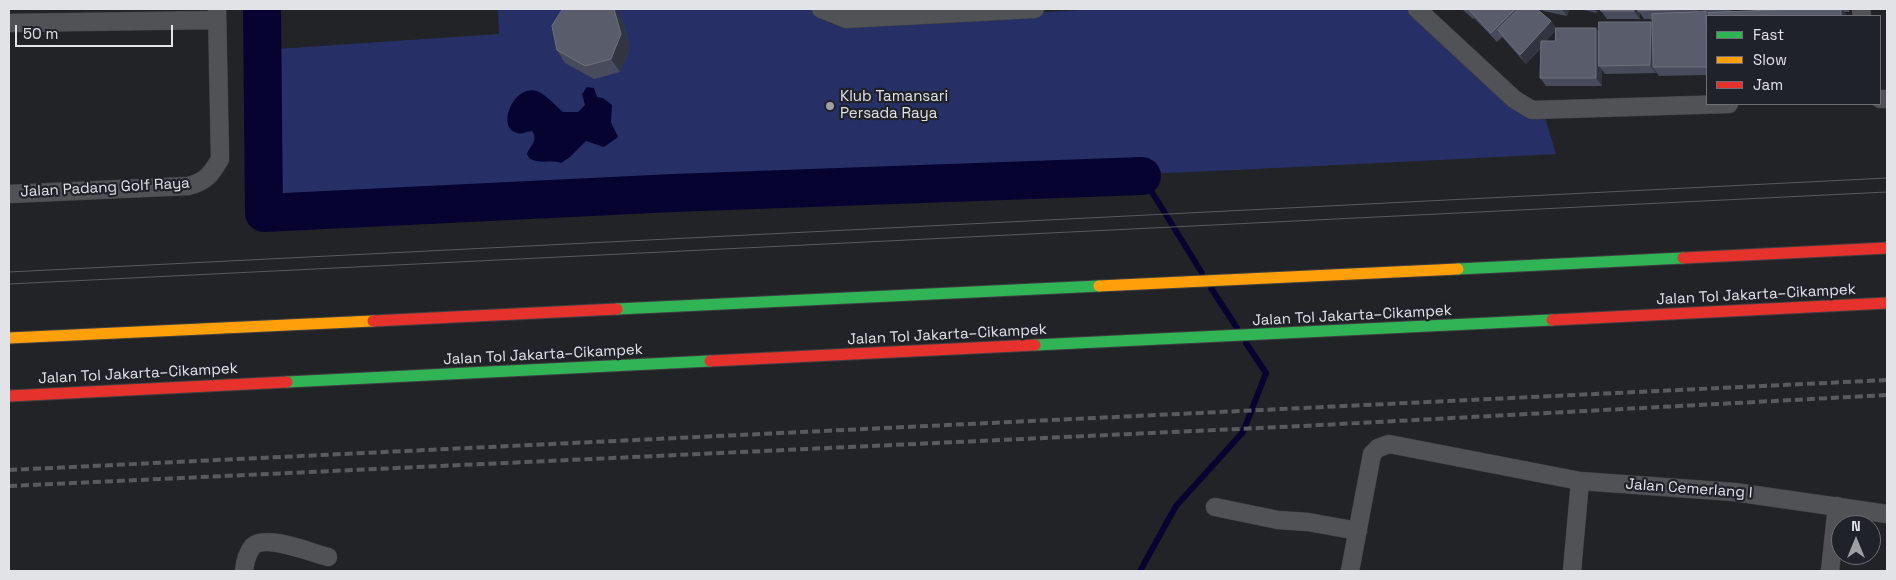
<!DOCTYPE html>
<meta charset="utf-8">
<style>
body{margin:0}
#map{position:relative;width:1896px;height:580px;overflow:hidden;background:#222327;font-family:"Space Grotesk",sans-serif}
canvas{display:block}
.frame{position:absolute;inset:0;border:10px solid #e1e3e7;pointer-events:none}
.legend{position:absolute;left:1706px;top:15px;width:175px;height:90px;box-sizing:border-box;background:#202229;border:1px solid #6d6f75;margin:0;padding:6px 9px;list-style:none;font-size:15px;color:#e1e3e7}
.legend li{display:flex;align-items:center;gap:10px;height:25px}
.legend b{width:25px;border:1px solid #6d6f75}
.north{position:absolute;left:1831px;top:515px;width:50px;height:50px;box-sizing:border-box;background:#202229;border:1px solid #6d6f75;border-radius:50%;rotate:0deg;font-size:14px;font-weight:700;line-height:20px;text-align:center;color:#e1e3e7}
.north::after{content:'';display:block;margin:auto;width:18px;height:22px;background:#9ea0a4;clip-path:polygon(50% 0,100% 100%,50% 72%,0 100%)}
.scale{position:absolute;left:15px;top:25px;width:158px;height:22px;box-sizing:border-box;border:2px solid #e1e3e7;border-top:0;padding-left:6px;font-size:15px;line-height:18px;white-space:nowrap;color:#e1e3e7;-webkit-text-stroke:4px #202229;paint-order:stroke}
</style>
<div id="map">
<canvas width="1896" height="580"></canvas>
<div class="frame"></div>
<ul class="legend">
<li><b style="height:6px;background:#30b455"></b>Fast</li>
<li><b style="height:6px;background:#ff9f0a"></b>Slow</li>
<li><b style="height:6px;background:#e5322d"></b>Jam</li>
</ul>
<div class="north">N</div>
<div class="scale">50 m</div>
</div>
<script>
const ctx = document.querySelector('canvas').getContext('2d');
ctx.lineJoin = 'round';
function fill(path, color) { ctx.fillStyle = color; ctx.fill(path, 'evenodd'); }
function strokePath(path, color, width, dash) { ctx.strokeStyle = color; ctx.lineWidth = width; ctx.lineCap = dash ? 'butt' : 'round'; ctx.setLineDash(dash || []); ctx.stroke(path); }
function label(font, color, halo, rows, align = 'center') {
  ctx.font = font + ' "Space Grotesk",sans-serif'; ctx.lineWidth = 4.5; ctx.setLineDash([]); ctx.textBaseline = 'middle'; ctx.strokeStyle = halo; ctx.fillStyle = color; for (const [text, x, y, turn = 0] of rows) {
    ctx.save(); ctx.translate(x, y); ctx.rotate((+turn || 0) * Math.PI / 180); ctx.textAlign = isNaN(turn) ? turn : align; if (halo) ctx.strokeText(text, 0, 0); ctx.fillText(text, 0, 0); ctx.restore();
  }
}
fill(new Path2D(`
 M498 9H813L831 24 1102 9H1416L1514 99 1543 111 1556 154C1126 177 695 192 264 213L262 50 499 34Z`), '#273066');
fill(new Path2D(`
 M587 87 594 88 597 97 603 98 612 105 611 122 618 137 604 147 586 141 570 157 561 163C550 159 540 165 529 158L527 154C530 145 539 141 532 131 527 131 522 135 517 133 495 129 514 81 539 92 547 96 556 106 563 112H578L585 105 582 94Z`), '#070331');
strokePath(new Path2D(`
 M1142 176 1202 273
 M1211 288 1237 328
 M1140 571 1176 506 1243 432 1266 373 1246 343`), '#070331', 6);
strokePath(new Path2D(`
 M262 9 264 213 673 193 1142 176`), '#070331', 38);
const street = new Path2D(`
 M821 9 846 19 1035 9
 M1417 9 1514 99 1532 110 1729 104
 M1861 9 1862 16
 M9 23 217 20
 M1880 99H1887
 M9 194 188 186C205 182 211 175 220 159L217 9
 M1215 507 1278 520 1308 522 1358 531
 M244 571C245 562 247 553 253 546 266 534 312 553 328 557
 M1350 571 1372 454 1378 448 1389 444 1580 481 1734 492 1887 514
 M1572 571 1580 481
 M1830 571 1837 506`);
const fast = new Path2D(`
 M1458 269 1683 258
 M617 309 1099 286
 M1035 345 1552 320
 M287 382 710 361`);
const slow = new Path2D(`
 M1099 286 1458 269
 M9 338 373 321`);
const jam = new Path2D(`
 M1683 258 1887 248
 M1552 320 1887 303
 M373 321 617 309
 M710 361 1035 345
 M9 396 287 382`);
strokePath(street, '#3f4043', 19);
strokePath(fast, '#3f4043', 13);
strokePath(slow, '#3f4043', 13);
strokePath(jam, '#3f4043', 13);
strokePath(street, '#515255', 18);
strokePath(fast, '#30b455', 11);
strokePath(slow, '#ff9f0a', 11);
strokePath(jam, '#e5322d', 11);
strokePath(new Path2D(`
 M9 272 1887 178
 M9 284 1887 192`), '#595a5d', 1);
strokePath(new Path2D(`
 M9 470 1887 380
 M9 486 1302 426 1887 395`), '#595a5d', 4, [8, 4]);
fill(new Path2D(`
 M1462 9H1537L1556 28 1599 32 1651 22 1652 24V19H1644L1640 13V19H1607L1601 11V9H1733V12L1766 10 1765 9H1849V12H1844L1847 16H1707V75L1659 76 1656 72V73L1605 74 1602 70V86H1546L1540 78 1541 48 1526 64 1502 37 1497 42 1474 18 1473 19ZM1556 30 1555 41H1546Z
 M1542 9H1569L1567 16 1543 11Z
 M1579 9H1598L1597 13Z
 M622 19 630 47 620 72 594 79 565 63 557 50Z`), '#484b5b');
fill(new Path2D(`
 M614 9H615L622 19 630 47 620 72 611 59Z
 M1562 9H1569L1567 16Z
 M1594 9H1598L1597 13Z
 M1634 9H1640L1638 11 1640 13V19L1634 11Z
 M1697 9H1702L1703 11V18Z
 M1729 9H1733V15Z
 M1841 9H1842L1847 16H1841Z
 M1706 12 1709 16H1707V49Z
 M1551 21 1557 29 1526 64 1520 55Z
 M1651 22 1657 31 1653 67 1656 72V73L1650 65Z
 M1596 28 1602 36 1599 66 1602 70V86L1596 78Z`), '#323440');
const building = new Path2D(`
 M563 9H614L621 34 611 59 585 66 557 50 552 26Z
 M1472 9H1515L1491 33 1470 11Z
 M1519 9H1537L1551 21 1520 55 1498 30Z
 M1601 9H1634V11H1601Z
 M1638 9H1697L1638 11Z
 M1795 9H1841V16H1709L1708 13Z
 M1706 12 1707 67H1653L1652 14Z
 M1599 22H1651L1650 65 1599 66Z
 M1556 28H1596V78H1540L1541 41H1555Z`);
fill(building, '#595c6a');
strokePath(building, '#6e717d', 1);
for (const [x, y, r, color] of [
 [830,106,5,"#9ea0a4"]
]) { const dot = new Path2D(); dot.arc(x, y, r, 0, 2 * Math.PI); ctx.fillStyle = color; ctx.fill(dot); strokePath(dot, '#202229', 2); }
label('15px', '#e1e3e7', '#202229', [
 ["Klub Tamansari",840,97],
 ["Persada Raya",840,114]
], 'left');
label('15px', '#e1e3e7', '#202229', [
 ["Jalan Padang Golf Raya",105,188,-3],
 ["Jalan Tol Jakarta–Cikampek",1756,295,-3],
 ["Jalan Tol Jakarta–Cikampek",1352,316,-3],
 ["Jalan Tol Jakarta–Cikampek",947,335,-3],
 ["Jalan Tol Jakarta–Cikampek",543,355,-3],
 ["Jalan Tol Jakarta–Cikampek",138,374,-3],
 ["Jalan Cemerlang I",1689,489,4]
]);
</script>
